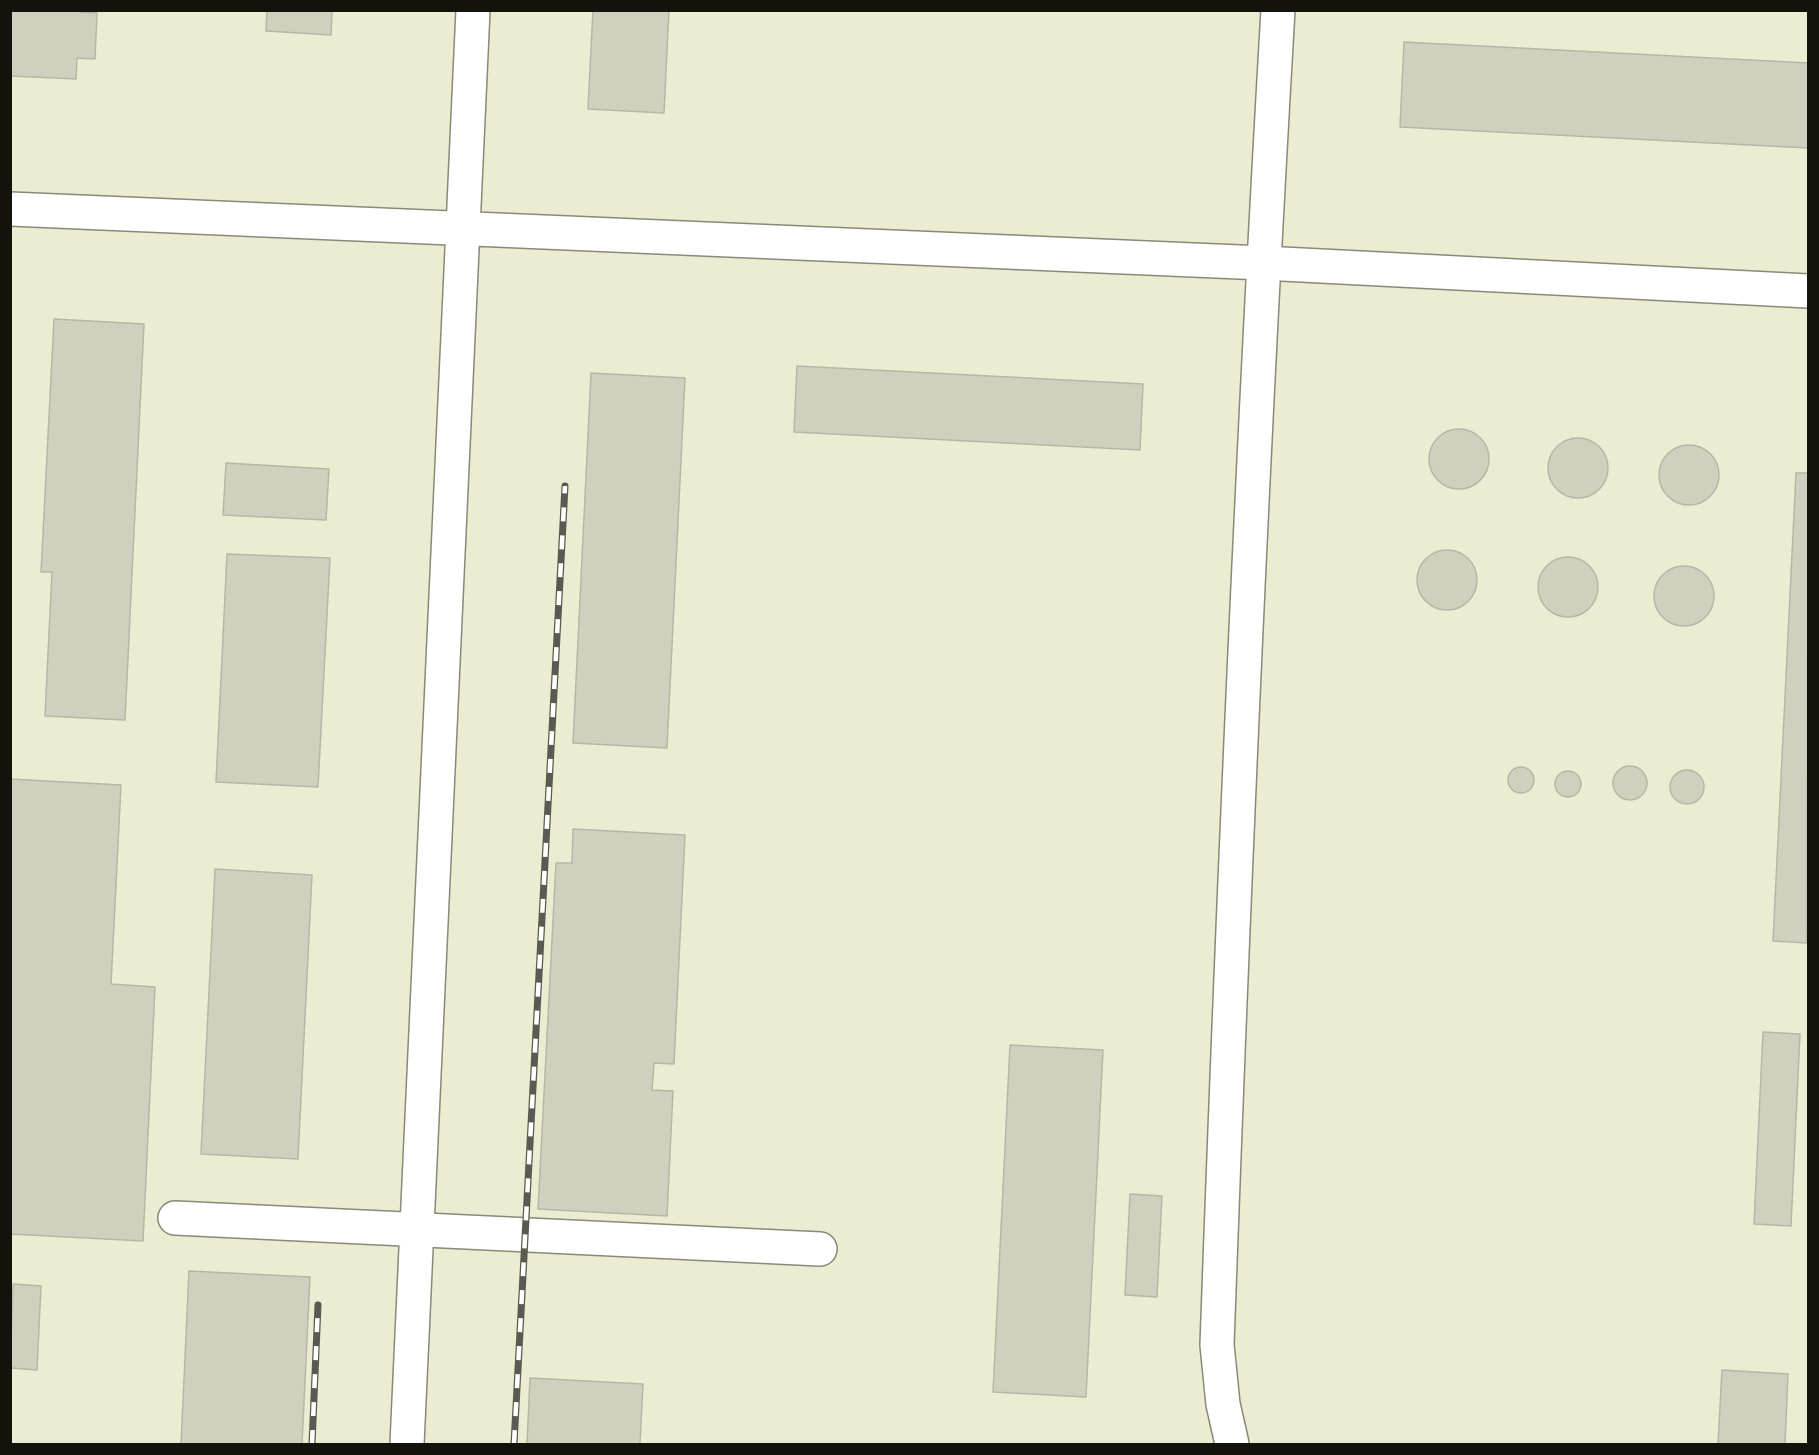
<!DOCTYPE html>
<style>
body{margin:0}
#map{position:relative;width:1819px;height:1455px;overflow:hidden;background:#f8f8e6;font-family:"Noto Serif",serif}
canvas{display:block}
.frame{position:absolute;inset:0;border:12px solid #13130c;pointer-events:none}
</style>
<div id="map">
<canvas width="1819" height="1455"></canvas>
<div class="frame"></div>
</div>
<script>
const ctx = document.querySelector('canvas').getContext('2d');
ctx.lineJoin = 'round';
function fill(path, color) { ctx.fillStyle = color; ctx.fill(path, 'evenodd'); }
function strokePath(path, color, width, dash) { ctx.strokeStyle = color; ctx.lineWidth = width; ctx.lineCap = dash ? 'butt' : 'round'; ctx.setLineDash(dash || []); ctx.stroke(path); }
fill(new Path2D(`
 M11 11H1808V1444H11Z`), '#ececd2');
const building = new Path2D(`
 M10 10H80V12L97 13 95 59 77 58 76 79 10 76Z
 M267 10H332L331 35 266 31Z
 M593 10H669L664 113 588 109Z
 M1404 42 1808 63V148L1400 127Z
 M54 319 144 324 125 720 45 716 52 572H41Z
 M797 366 1143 384 1140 450 794 432Z
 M591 373 685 378 667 748 573 743Z
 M1429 459a30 30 0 1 1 60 0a30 30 0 1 1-60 0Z
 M1548 468a30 30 0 1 1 60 0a30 30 0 1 1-60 0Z
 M1659 475a30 30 0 1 1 60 0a30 30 0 1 1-60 0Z
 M226 463 329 469 326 520 223 515Z
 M1796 473H1808L1807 943 1773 941Z
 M1417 580a30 30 0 1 1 60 0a30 30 0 1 1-60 0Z
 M227 554 330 558 318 787 216 782Z
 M1538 587a30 30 0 1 1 60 0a30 30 0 1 1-60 0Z
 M1654 596a30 30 0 1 1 60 0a30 30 0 1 1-60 0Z
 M1613 783a17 17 0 1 1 34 0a17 17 0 1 1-34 0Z
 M1508 780a13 13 0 1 1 26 0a13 13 0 1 1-26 0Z
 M1670 787a17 17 0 1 1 34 0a17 17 0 1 1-34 0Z
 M1555 784a13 13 0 1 1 26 0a13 13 0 1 1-26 0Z
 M10 779 121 785 111 984 155 987 143 1241 10 1234Z
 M573 829 685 835 674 1064 654 1063 652 1090 673 1091 667 1216 538 1209 556 863H572Z
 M215 869 312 875 298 1159 201 1154Z
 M1763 1032 1800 1034 1791 1226 1754 1224Z
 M1010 1045 1103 1050 1086 1397 993 1392Z
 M1130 1194 1162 1196 1157 1297 1125 1295Z
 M189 1271 310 1277 302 1444H181Z
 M13 1284 41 1286 37 1370 10 1368Z
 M1722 1370 1788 1374 1785 1444H1718Z
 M530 1378 643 1384 640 1444H527Z`);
fill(building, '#d0d0be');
strokePath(building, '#b7b7a6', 1.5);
const minor = new Path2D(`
 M10 209 1263 263 1808 291
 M175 1218 820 1249
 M407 1444 473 10
 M1232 1444 1223 1404 1217 1345C1233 900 1252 455 1278 10`);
strokePath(minor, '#898979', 36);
strokePath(minor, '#fff', 33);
const rail = new Path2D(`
 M312 1444 318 1305
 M514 1444 565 486`);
strokePath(rail, '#5a5a50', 7);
strokePath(rail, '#fff', 4.5, [14]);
</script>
